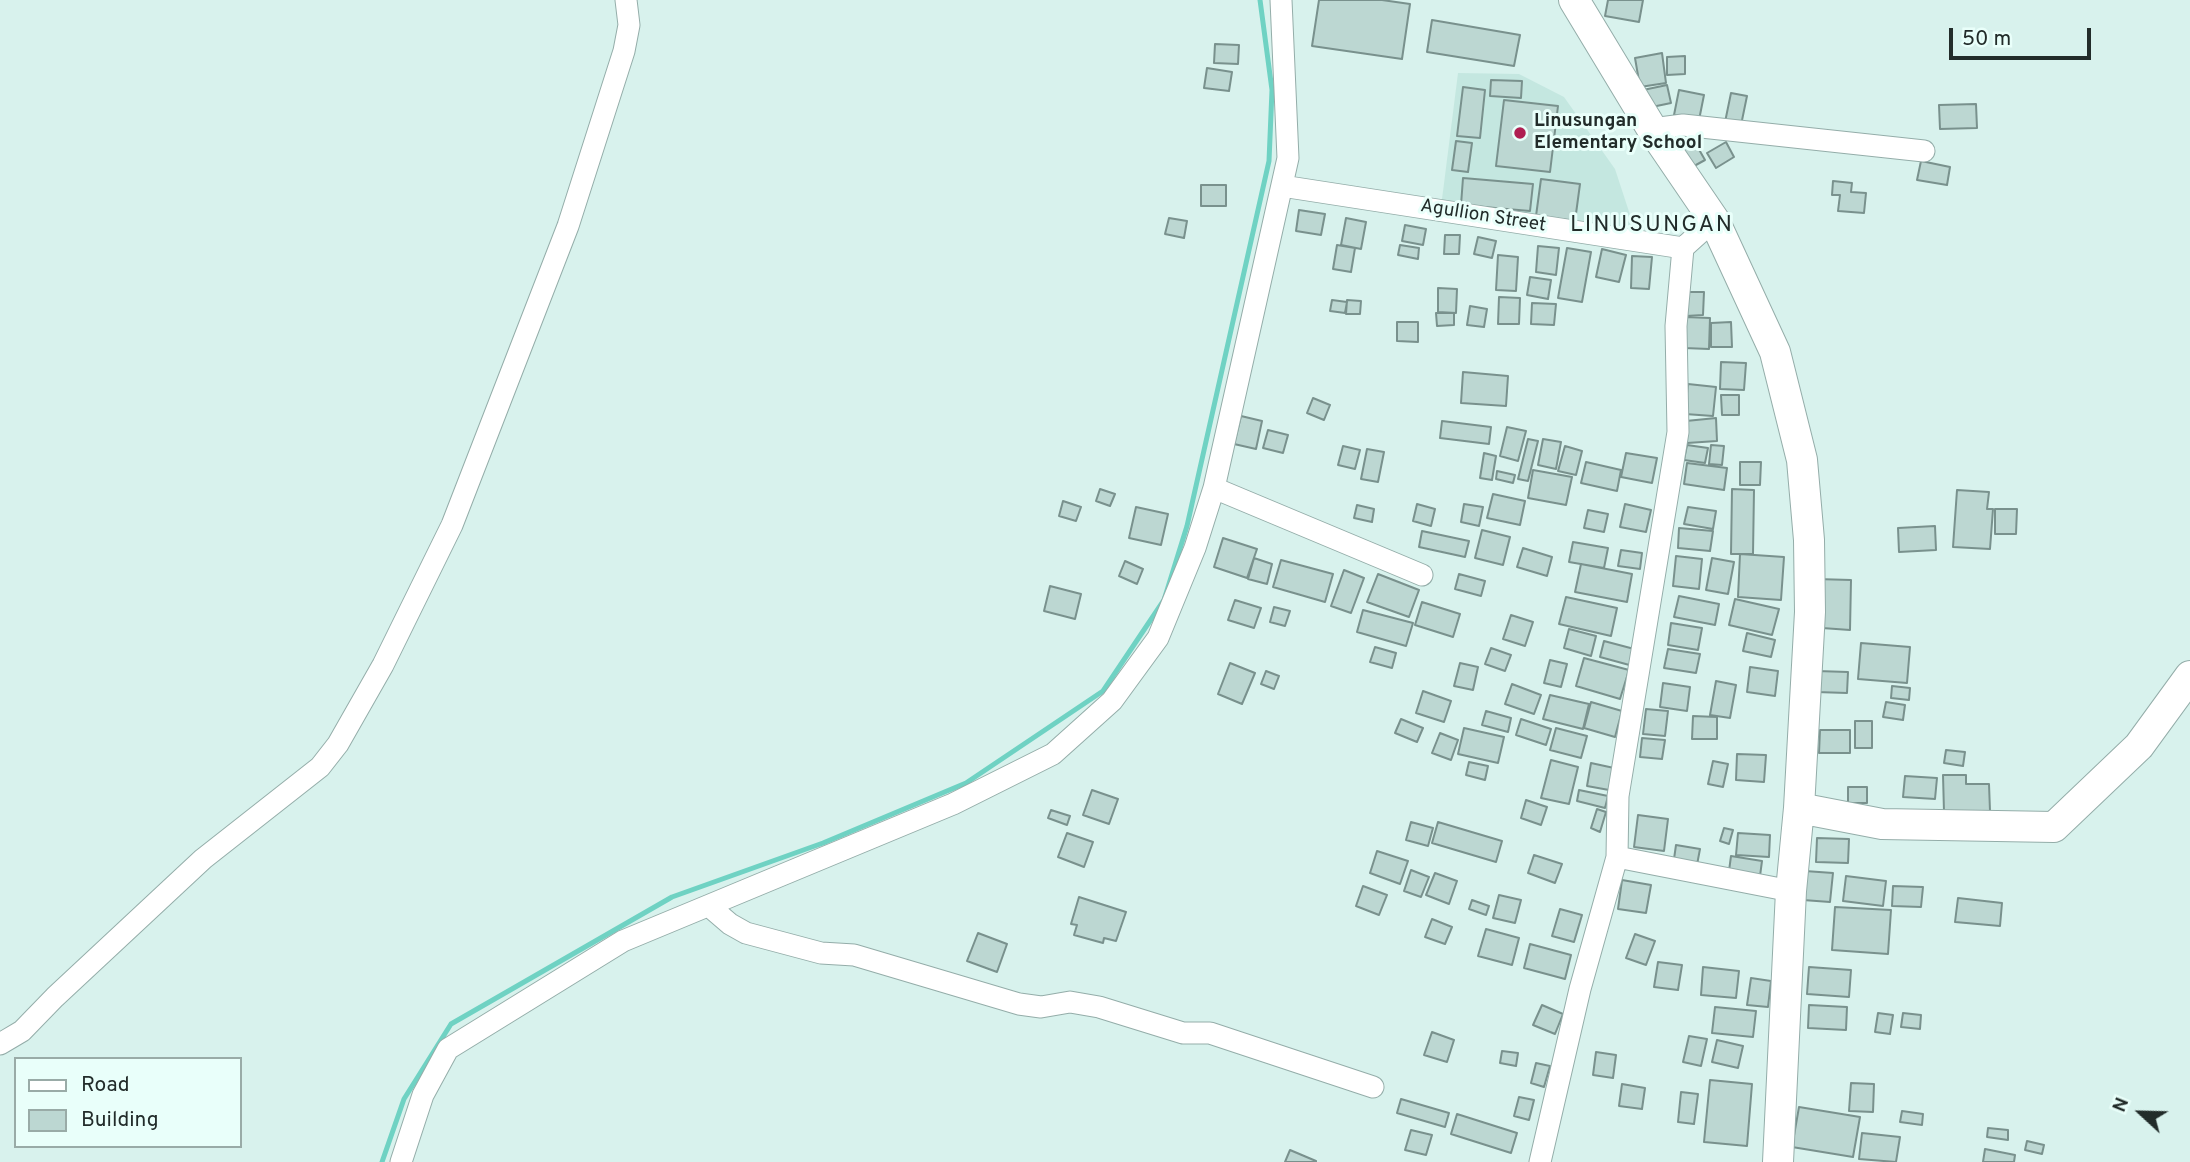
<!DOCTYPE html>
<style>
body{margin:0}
#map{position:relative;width:2190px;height:1162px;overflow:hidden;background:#d8f2ed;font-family:Overpass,sans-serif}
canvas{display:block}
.legend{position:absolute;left:14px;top:1057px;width:228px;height:91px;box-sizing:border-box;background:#e9fffa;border:2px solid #99aba7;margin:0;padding:9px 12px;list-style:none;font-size:21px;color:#222c2a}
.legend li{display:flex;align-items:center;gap:14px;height:35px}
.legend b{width:35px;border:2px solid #99aba7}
.north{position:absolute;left:2106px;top:1078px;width:70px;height:70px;-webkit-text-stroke:5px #e9fffa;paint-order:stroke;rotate:292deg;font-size:19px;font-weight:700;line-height:28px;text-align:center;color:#222c2a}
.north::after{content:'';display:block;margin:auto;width:24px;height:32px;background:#222c2a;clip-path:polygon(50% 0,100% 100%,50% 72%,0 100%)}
.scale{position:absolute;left:1949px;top:28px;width:142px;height:32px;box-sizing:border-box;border:4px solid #222c2a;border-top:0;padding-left:9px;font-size:21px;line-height:24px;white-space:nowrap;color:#222c2a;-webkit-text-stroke:5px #e9fffa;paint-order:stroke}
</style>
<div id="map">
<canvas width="2190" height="1162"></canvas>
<ul class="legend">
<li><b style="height:9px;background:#fff"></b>Road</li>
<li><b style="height:19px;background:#bcd7d2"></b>Building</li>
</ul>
<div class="north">N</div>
<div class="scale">50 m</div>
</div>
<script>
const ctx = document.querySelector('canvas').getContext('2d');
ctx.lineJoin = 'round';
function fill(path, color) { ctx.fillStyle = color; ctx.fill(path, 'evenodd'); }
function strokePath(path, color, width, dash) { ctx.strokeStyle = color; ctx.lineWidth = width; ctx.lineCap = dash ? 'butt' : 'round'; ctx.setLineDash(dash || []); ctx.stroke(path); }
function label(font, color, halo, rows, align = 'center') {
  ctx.font = font + ' Overpass,sans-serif'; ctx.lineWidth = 6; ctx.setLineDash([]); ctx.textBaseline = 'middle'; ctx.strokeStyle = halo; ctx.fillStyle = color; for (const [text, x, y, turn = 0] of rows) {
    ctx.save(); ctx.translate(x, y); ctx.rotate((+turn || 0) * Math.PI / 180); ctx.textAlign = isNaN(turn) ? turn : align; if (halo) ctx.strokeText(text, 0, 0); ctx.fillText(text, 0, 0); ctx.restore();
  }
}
fill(new Path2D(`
 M1458 73 1519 74 1564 97 1615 169 1635 230 1441 207Z`), '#c4e7e0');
strokePath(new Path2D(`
 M382 1162 404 1099 451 1024 672 897 823 843 966 783 1103 691 1164 600 1187 526 1269 161 1272 90 1260 0`), '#6fd2c3', 5);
const building = new Path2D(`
 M1319 0H1382L1410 4 1402 59 1312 46Z
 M1608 0H1643L1639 22 1605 16Z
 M1432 20 1520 35 1514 66 1427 52Z
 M1215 44 1239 45 1238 64 1214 63Z
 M1662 53 1666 83 1640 87 1635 58Z
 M1685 56V74L1667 75V57Z
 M1207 68 1232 72 1229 91 1204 88Z
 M1491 80 1522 81 1521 98 1490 96Z
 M1667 85 1671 103 1647 108 1643 90Z
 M1463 87 1485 90 1480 138 1457 136Z
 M1679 90 1704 95 1699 120 1674 115Z
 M1731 93 1747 96 1740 130 1724 127Z
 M1504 100 1558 106 1550 172 1496 166Z
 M1976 104 1977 128 1940 129 1939 105Z
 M1693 139 1705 160 1685 171 1674 149Z
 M1456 141 1472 143 1468 172 1452 170Z
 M1726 142 1734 157 1716 168 1707 153Z
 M1921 161 1950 167 1947 185 1917 180Z
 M1463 178 1533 184 1530 211 1461 205Z
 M1541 179 1580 184 1575 221 1536 216Z
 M1833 181 1852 183 1851 192 1866 193 1864 213 1838 211 1840 195H1832Z
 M1201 185H1226V206H1201Z
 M1299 210 1325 214 1321 235 1296 231Z
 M1169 218 1187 221 1184 238 1165 234Z
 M1346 218 1366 222 1361 249 1341 245Z
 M1405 225 1426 229 1423 245 1402 241Z
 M1445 235H1460L1459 254H1444Z
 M1478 237 1496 241 1492 258 1474 254Z
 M1337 245 1355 248 1351 272 1333 269Z
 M1400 245 1419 248 1418 259 1398 255Z
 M1538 246 1559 248 1556 275 1536 272Z
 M1567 248 1591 252 1582 302 1558 298Z
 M1602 249 1626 255 1619 282 1596 277Z
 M1498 255 1518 257 1516 291 1496 290Z
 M1632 256 1652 257 1649 289 1631 288Z
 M1530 277 1551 280 1548 299 1527 295Z
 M1438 288 1457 289 1456 313 1438 312Z
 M1687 292H1704L1703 315 1686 316Z
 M1499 297 1520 298 1519 324H1498Z
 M1332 300 1347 302 1345 313 1330 311Z
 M1347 300 1361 301 1360 314H1346Z
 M1532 303 1556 304 1554 325 1531 324Z
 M1470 306 1487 309 1484 327 1467 325Z
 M1436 313H1454V325L1437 326Z
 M1685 317 1710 318 1709 349 1684 348Z
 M1397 322H1418V342L1397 341Z
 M1731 322 1732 347H1711V323Z
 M1721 362 1746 363 1744 390 1720 389Z
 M1463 372 1508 376 1506 406 1461 403Z
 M1688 384 1716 387 1713 416 1685 414Z
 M1721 395H1739V415H1722Z
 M1313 398 1330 405 1324 420 1307 413Z
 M1241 416 1262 421 1256 449 1234 444Z
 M1716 418 1717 441 1687 443 1686 421Z
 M1442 421 1491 427 1489 444 1440 438Z
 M1507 427 1526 431 1518 461 1500 456Z
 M1268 430 1288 435 1283 453 1263 448Z
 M1528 439 1538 441 1528 481 1518 479Z
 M1543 439 1561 442 1556 469 1538 465Z
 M1687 445 1708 448 1705 463 1684 460Z
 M1711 445 1724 446 1722 465 1709 464Z
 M1343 446 1360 450 1355 469 1338 465Z
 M1565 446 1582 451 1576 475 1558 471Z
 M1367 449 1384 452 1378 482 1361 479Z
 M1484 453 1496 456 1492 480 1480 478Z
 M1626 453 1657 458 1652 483 1621 477Z
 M1586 462 1621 470 1617 491 1581 483Z
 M1740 462H1761L1760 485H1740Z
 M1687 463 1727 468 1724 490 1684 484Z
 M1533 470 1572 477 1566 505 1528 498Z
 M1497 471 1515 475 1513 483 1496 479Z
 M1100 489 1115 494 1110 506 1096 501Z
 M1732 489 1754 490 1753 554H1731Z
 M1957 490 1989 492 1987 509H1993L1990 549 1953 547Z
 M1493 494 1525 501 1520 525 1487 518Z
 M1063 501 1081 507 1076 521 1059 516Z
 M1417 504 1435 509 1431 526 1413 521Z
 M1464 504 1483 507 1479 526 1461 522Z
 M1625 504 1651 510 1646 532 1620 527Z
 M1357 505 1374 509 1372 522 1354 518Z
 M1136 507 1168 514 1161 545 1129 538Z
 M1688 507 1716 511 1713 529 1684 524Z
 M1995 509H2017L2016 534H1995Z
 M1588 510 1608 514 1604 532 1584 528Z
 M1935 526 1936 550 1899 552 1898 528Z
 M1679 528 1713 531 1710 551 1678 548Z
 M1482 530 1510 537 1503 565 1475 558Z
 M1422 531 1469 541 1465 557 1419 547Z
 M1223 538 1257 549 1247 578 1214 567Z
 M1573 542 1608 548 1604 568 1569 562Z
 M1523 548 1552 557 1547 576 1517 567Z
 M1621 550 1642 553 1640 569 1618 566Z
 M1740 554 1784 557 1781 600 1738 597Z
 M1676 556 1702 559 1699 589 1673 586Z
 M1254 558 1272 564 1267 584 1248 579Z
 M1712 558 1734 562 1728 594 1706 590Z
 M1281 560 1333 574 1325 602 1273 587Z
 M1125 561 1143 569 1137 584 1119 576Z
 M1581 564 1632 574 1627 602 1575 592Z
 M1344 570 1364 578 1351 613 1331 606Z
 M1378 574 1419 590 1409 617 1367 602Z
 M1459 574 1485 581 1481 596 1455 589Z
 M1816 579 1851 580 1850 630 1822 628Z
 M1050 586 1081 594 1075 619 1044 611Z
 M1679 596 1719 604 1715 625 1674 617Z
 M1566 597 1617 608 1611 636 1559 624Z
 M1735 599 1779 609 1772 635 1729 625Z
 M1235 600 1261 608 1254 628 1228 620Z
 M1422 602 1460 614 1453 637 1415 625Z
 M1274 607 1290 611 1285 626 1270 622Z
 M1363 610 1413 623 1406 646 1357 632Z
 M1511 615 1533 622 1525 646 1503 639Z
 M1671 623 1702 628 1698 650 1668 645Z
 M1569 629 1596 636 1591 656 1564 648Z
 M1747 633 1775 640 1771 657 1743 651Z
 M1604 641 1638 650 1633 666 1600 657Z
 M1861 643 1910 647 1907 683 1858 679Z
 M1375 647 1396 653 1392 668 1370 662Z
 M1491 648 1511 655 1505 671 1485 664Z
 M1668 649 1700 654 1696 673 1664 668Z
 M1584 658 1629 670 1620 699 1576 686Z
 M1550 660 1567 664 1561 687 1544 683Z
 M1230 663 1255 673 1242 704 1218 694Z
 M1460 663 1478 667 1473 690 1454 686Z
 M1750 667 1778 671 1775 696 1747 692Z
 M1266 671 1279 676 1274 689 1261 684Z
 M1817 671 1848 672 1847 693 1816 692Z
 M1716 681 1736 685 1730 718 1710 715Z
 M1663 683 1690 687 1687 711 1660 707Z
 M1512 684 1541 695 1534 714 1505 704Z
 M1892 686 1910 688 1909 700 1891 698Z
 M1423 691 1451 701 1444 722 1416 713Z
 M1550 695 1589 704 1583 729 1543 719Z
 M1591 702 1622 711 1615 737 1584 728Z
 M1886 702 1905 705 1903 720 1883 717Z
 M1646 709 1668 711 1665 736 1643 734Z
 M1486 711 1511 718 1508 732 1482 725Z
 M1693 716 1717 717V739H1692Z
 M1401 719 1423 728 1417 742 1395 733Z
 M1521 719 1551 729 1546 745 1516 735Z
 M1855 721H1872V748H1855Z
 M1464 728 1504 737 1498 763 1458 754Z
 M1556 728 1587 736 1581 758 1550 750Z
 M1820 730H1850V753H1819Z
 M1440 733 1458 740 1451 760 1432 753Z
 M1642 738 1665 740 1662 759 1640 757Z
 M1946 750 1965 752 1963 766 1944 763Z
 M1737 754 1766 755 1764 782 1736 780Z
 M1551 760 1578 767 1569 804 1541 798Z
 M1713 761 1728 764 1723 787 1708 784Z
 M1469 762 1488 766 1485 780 1466 775Z
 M1591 763 1614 768 1609 790 1587 786Z
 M1943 775H1966V784H1989L1990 811 1944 812Z
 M1905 776 1937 778 1935 799 1903 797Z
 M1848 787H1867V803H1848Z
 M1092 790 1118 799 1109 824 1083 815Z
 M1579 790 1608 796 1605 808 1577 801Z
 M1526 800 1547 807 1541 825 1521 818Z
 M1597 809 1606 812 1600 832 1591 828Z
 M1051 810 1070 816 1067 825 1048 818Z
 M1638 815 1668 819 1664 851 1634 847Z
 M1411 822 1433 828 1428 846 1406 840Z
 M1438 822 1502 841 1496 862 1432 843Z
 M1724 828 1733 830 1729 844 1720 841Z
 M1067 833 1093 842 1084 867 1058 857Z
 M1738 833 1770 835 1769 857 1736 855Z
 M1817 838 1849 839 1848 863 1816 862Z
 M1676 845 1700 849 1696 870 1673 866Z
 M1377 851 1408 861 1400 884 1370 873Z
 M1534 855 1562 864 1555 883 1528 873Z
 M1731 856 1762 861 1760 876 1729 871Z
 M1411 870 1429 877 1421 897 1404 891Z
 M1805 871 1833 873 1830 902 1803 900Z
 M1435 873 1457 881 1449 904 1426 895Z
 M1846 876 1886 881 1883 906 1843 901Z
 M1622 880 1651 885 1646 913 1618 909Z
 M1363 886 1387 895 1379 915 1356 906Z
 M1893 886 1923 887 1921 907 1892 906Z
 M1499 895 1521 900 1515 923 1493 918Z
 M1079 897 1126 912 1116 941 1104 938 1103 943 1074 935 1077 925 1071 924Z
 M1958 898 2002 903 2000 926 1955 922Z
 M1472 900 1489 906 1486 915 1469 909Z
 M1835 907 1891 910 1888 954 1832 950Z
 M1560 909 1582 915 1574 942 1552 936Z
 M1432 919 1452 927 1445 944 1425 937Z
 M1486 929 1519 938 1512 965 1478 956Z
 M978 933 1007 944 997 972 967 961Z
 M1635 934 1655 941 1646 965 1626 958Z
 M1530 944 1571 955 1565 979 1524 968Z
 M1658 962 1682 965 1678 990 1654 987Z
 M1703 967 1739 971 1736 998 1701 995Z
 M1809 967 1851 970 1849 997 1807 994Z
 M1751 978 1771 981 1768 1007 1747 1005Z
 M1542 1005 1563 1014 1555 1034 1533 1025Z
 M1809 1005 1847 1007 1846 1030 1808 1028Z
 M1715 1007 1756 1011 1753 1037 1712 1033Z
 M1878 1013 1893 1015 1890 1034 1875 1032Z
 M1903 1013 1921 1015 1920 1029 1901 1027Z
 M1432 1032 1454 1040 1447 1062 1424 1055Z
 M1689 1036 1707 1039 1701 1066 1683 1062Z
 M1717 1040 1743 1046 1738 1068 1712 1062Z
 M1502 1051 1518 1053 1516 1066 1500 1063Z
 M1596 1052 1616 1055 1613 1078 1593 1075Z
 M1536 1063 1550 1066 1544 1087 1531 1083Z
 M1710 1080 1752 1084 1747 1146 1704 1142Z
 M1851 1083 1874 1084 1873 1112 1849 1111Z
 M1622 1084 1645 1088 1642 1109 1619 1106Z
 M1681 1092 1698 1094 1694 1124 1678 1122Z
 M1519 1097 1534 1100 1529 1120 1514 1116Z
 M1401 1099 1449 1113 1445 1127 1397 1113Z
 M1799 1107 1860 1117 1853 1157 1792 1147Z
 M1902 1111 1923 1114 1922 1125 1900 1122Z
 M1457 1114 1517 1133 1511 1153 1451 1134Z
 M1988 1128 2008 1130V1140L1987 1137Z
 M1411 1130 1432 1135 1426 1155 1405 1150Z
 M1862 1133 1900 1137 1896 1162 1859 1159Z
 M2027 1141 2044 1145 2042 1154 2025 1150Z
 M1985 1149 2015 1155 2014 1162H1983Z
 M1290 1150 1316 1161V1162H1285Z`);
fill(building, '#bcd7d2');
strokePath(building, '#79918d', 2);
const street = new Path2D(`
 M1652 129 1683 125 1924 151
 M1282 186 1683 248
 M1214 488 1422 575
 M1617 857 1791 891
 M709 906 730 924 746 933 821 953 854 955 1019 1004 1041 1007 1070 1002 1099 1007 1183 1033H1210L1373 1087
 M0 1044 22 1031 55 997 203 859 320 767 338 744 383 665 452 525 568 226 624 51 629 25 626 0
 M401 1162 423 1095 448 1049 623 941 953 804 1053 754 1112 701 1158 638 1195 548 1214 488 1288 158 1281 0
 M1540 1162 1580 989 1617 857 1618 796 1678 432 1676 326 1683 248 1714 220`);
const secondary = new Path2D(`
 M1574 0 1652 129 1714 220 1775 352 1802 460 1809 540 1810 612 1799 808 1791 891 1778 1162
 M1799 808 1882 824 2054 827 2139 746 2190 676`);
strokePath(street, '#94ada9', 23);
strokePath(secondary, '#94ada9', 32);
strokePath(street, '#fff', 21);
strokePath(secondary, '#fff', 30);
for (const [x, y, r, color] of [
 [1520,133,7,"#af1f52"]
]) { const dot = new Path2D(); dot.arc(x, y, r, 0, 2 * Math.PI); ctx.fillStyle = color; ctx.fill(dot); strokePath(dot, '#e9fffa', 2.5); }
label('bold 19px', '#222c2a', '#e9fffa', [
 ["Linusungan",1534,122],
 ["Elementary School",1534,144]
], 'left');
label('19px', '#222c2a', '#e9fffa', [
 ["Agullion Street",1483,217,9]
]);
ctx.letterSpacing = '2px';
label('23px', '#222c2a', '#e9fffa', [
 ["LINUSUNGAN",1652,226]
]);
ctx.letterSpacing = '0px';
</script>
